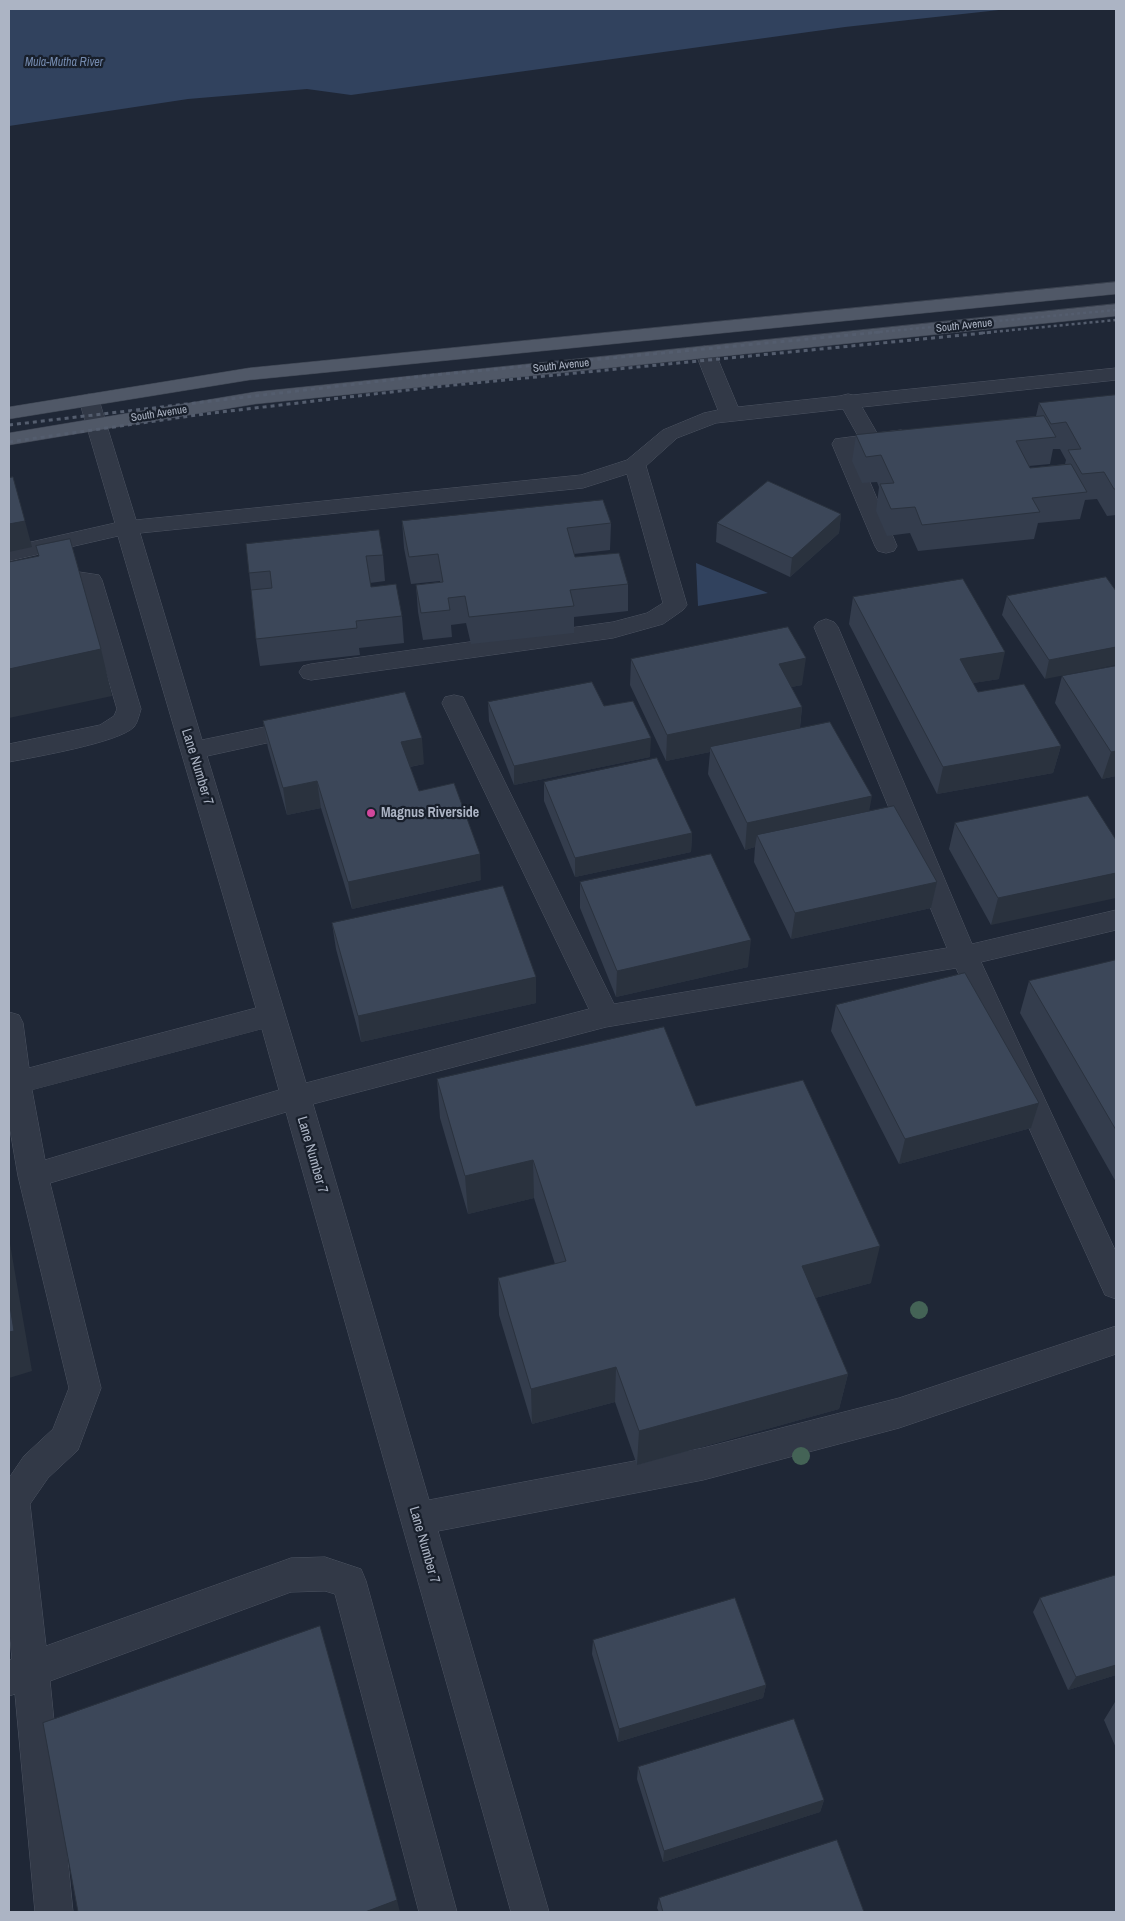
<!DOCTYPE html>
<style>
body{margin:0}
#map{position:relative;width:1125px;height:1921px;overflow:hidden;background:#1f2736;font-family:"Archivo Narrow",sans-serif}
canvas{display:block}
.frame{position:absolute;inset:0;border:10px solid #acb4c4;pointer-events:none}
</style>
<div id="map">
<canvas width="1125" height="1921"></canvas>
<div class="frame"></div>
</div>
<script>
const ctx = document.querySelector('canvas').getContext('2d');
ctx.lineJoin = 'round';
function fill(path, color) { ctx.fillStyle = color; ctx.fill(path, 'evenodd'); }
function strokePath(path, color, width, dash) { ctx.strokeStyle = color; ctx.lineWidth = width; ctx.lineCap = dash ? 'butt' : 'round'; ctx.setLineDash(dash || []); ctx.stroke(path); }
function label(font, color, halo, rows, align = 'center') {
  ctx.font = font + ' "Archivo Narrow",sans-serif'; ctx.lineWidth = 4.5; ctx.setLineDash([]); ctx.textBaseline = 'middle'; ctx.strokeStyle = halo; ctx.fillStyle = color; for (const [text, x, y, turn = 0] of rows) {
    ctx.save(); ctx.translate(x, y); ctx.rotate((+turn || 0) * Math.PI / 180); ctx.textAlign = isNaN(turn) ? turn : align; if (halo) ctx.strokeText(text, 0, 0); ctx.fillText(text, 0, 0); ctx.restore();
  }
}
fill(new Path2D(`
 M9 9H1008L845 27 351 95 307 89 188 99 9 126Z
 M696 563 768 593 698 606Z`), '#31425e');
const minor = new Path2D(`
 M705 346 712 348 715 352 738 407 840 396 848 394 853 395 1116 368V380L862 407 877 433 901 430 908 432 912 436 908 440 856 449 897 546 894 551 886 553 878 551 875 546 832 444 835 439 858 436 843 409 716 423 677 438 646 466 687 605 683 610 663 624 613 638 311 680 303 678 299 672 303 666 311 664 613 622 647 613 663 603 627 474 583 488 140 533 202 740 303 719 312 721 315 727 312 733 303 735 207 756 306 1083 589 1009 442 703 445 697 454 695 463 697 466 703 614 1004 947 948 814 627 818 622 826 619 834 622 838 627 972 944 1116 910V930L981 962 1116 1252V1299L1105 1295 956 968 606 1027 313 1104 429 1500 703 1448 899 1398 1116 1326V1354L899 1428 703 1480 438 1531 549 1912H511L286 1112 50 1183 101 1388 78 1450 48 1478 30 1504 46 1646 291 1558 325 1557 361 1569 366 1581 457 1912H419L335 1594 325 1591 291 1592 50 1681 73 1912H35L15 1694 9 1696V1660L12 1659 9 1627V1478L24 1456 53 1429 69 1388 18 1176 9 1124V1012L19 1015 23 1023 29 1068 256 1008 118 536 9 561V547L115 523 79 400 82 396 89 394 96 396 99 400 136 520 581 475 627 460 663 430 704 413 718 410 695 352 698 348ZM262 1029 279 1090 45 1160 32 1090Z
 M79 572 99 575 102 580 141 709C139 715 138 722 134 727 118 743 34 757 9 762V744L100 725 114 716 117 709 81 587 9 601V587Z`);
const major = new Path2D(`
 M1116 282V294L249 380 9 419V407L249 368Z
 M1116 304V316L255 404 9 445V433L255 392Z`);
strokePath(minor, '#4d5462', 1);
strokePath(major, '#3c4350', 1);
fill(minor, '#323947');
fill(major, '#505867');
strokePath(new Path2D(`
 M868 333 1116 310
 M982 333 1116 320`), '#545d6e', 2.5, [3, 3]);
strokePath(new Path2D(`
 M9 425 424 376 881 332
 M9 442 204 414 434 387 994 332`), '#545d6e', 3, [4, 4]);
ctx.fillStyle = '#446356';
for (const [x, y] of [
 [919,1310],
 [801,1456]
]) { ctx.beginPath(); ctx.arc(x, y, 9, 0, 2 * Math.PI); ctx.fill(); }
fill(new Path2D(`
 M1116 395V515L1107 516 1097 499 1085 500 1080 519 1038 523 1034 539 918 551 910 533 887 536 876 511 879 487 877 482 862 483 852 461 856 435 1036 416 1039 403ZM1053 449H1060L1066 460 1065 464 1030 468 1029 466 1050 464Z
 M841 514 839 533 790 577 716 542 717 523Z
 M402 521 611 523 610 550 574 554 575 557 628 584V611L574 617V633L471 644 466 623 451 625 452 637 423 640 418 612 416 585 440 582V581L411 584 404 548Z
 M246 544 383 555 385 581 370 583 371 587 402 616 404 643 359 648 360 655 260 666 256 639 251 590Z
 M1116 591 1045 679 1002 615 1007 596Z
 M853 597 999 679 973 683 978 692 1061 746 1053 773 937 794 849 624Z
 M631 659 802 685 791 687 802 707 800 728 869 811 937 882 931 908 791 939 754 862 755 847 745 850 708 774 710 752 666 761 630 685Z
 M1116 666V776L1102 779 1055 703 1062 676Z
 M488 702 604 706 650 757 514 785 489 721Z
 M263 721 424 764 410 767 419 791 481 880 352 909 321 808 287 815 268 748Z
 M544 782 692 833 691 852 575 877 544 801Z
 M1088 796 991 925 949 849 955 823Z
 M580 882 748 967 616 997 580 908Z
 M332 923 536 1003 361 1042 336 949Z
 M1116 960V1182L1020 1013 1029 981Z
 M836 1005 1039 1103 1031 1128 899 1164 831 1031Z
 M437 1079 696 1106 871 1283 815 1298 848 1374 839 1409 637 1465 615 1402 532 1424 499 1315 498 1278 555 1264 534 1198 468 1214 440 1118Z
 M1040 1598 1116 1675 1068 1690 1033 1612Z
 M593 1640 766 1685 763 1698 618 1742 592 1654Z
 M1115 1702 1116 1704V1748L1104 1720Z
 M638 1767 824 1800 820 1812 663 1862 637 1779Z
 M659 1898 864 1912H659L657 1908Z`), '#343d4d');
fill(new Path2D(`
 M841 514 839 533 790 577 792 558Z
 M25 521 32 547 9 552V524Z
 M1116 647V665L1045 679 1049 660Z
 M101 649 112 696 9 718V669Z
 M1005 652 999 679 954 686 960 659Z
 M806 658 802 685 776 690 779 664Z
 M802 707 799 734 710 747V752L666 761 667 735Z
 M422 738 424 764 403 768 401 742Z
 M651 738 650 757 514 785V766Z
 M1061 746 1053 773 937 794 943 767Z
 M1116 751V776L1102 779 1111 752Z
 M317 781 321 808 287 815 283 788Z
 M872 796 867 823 757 835 755 847 745 850 747 823Z
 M692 833 691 852 575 877V858Z
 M480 854 481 880 352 909 348 882Z
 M1116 873V898L991 925 998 898Z
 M937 882 931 908 791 939 795 913Z
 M751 940 748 967 616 997 617 971Z
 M536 977V1003L361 1042 358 1016Z
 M1039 1103 1031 1128 899 1164 905 1139Z
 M533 1160 534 1198 468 1214 465 1176Z
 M9 1238 32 1371 9 1378Z
 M880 1246 871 1283 796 1303 802 1266Z
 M616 1367 615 1402 532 1424 531 1389Z
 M848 1374 839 1409 637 1465 639 1431Z
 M1116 1665V1675L1068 1690 1076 1677Z
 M766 1685 763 1698 618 1742 619 1729Z
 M824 1800 820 1812 663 1862 664 1851Z
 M397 1900 400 1912H365Z`), '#2a323e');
const building = new Path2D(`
 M1116 395V489H1114L1104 472 1082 474 1068 450 1081 449 1066 422 1051 424 1039 403Z
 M1044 416 1056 437 1016 441 1030 468 1071 464 1087 492 1032 498 1040 512 922 525 915 507 891 509 880 484 894 483 881 455 866 457 856 435Z
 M13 477 25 521 9 524V478Z
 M768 481 841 514 792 558 717 523Z
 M603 500 611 523 567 528 575 557 619 553 628 584 570 590 574 606 469 617 465 596 448 598 450 610 421 613 416 585 443 582 438 554 409 557 402 521Z
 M379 530 383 555 366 556 371 587 396 584 402 616 356 621 357 628 256 639 251 590 272 588 270 571 249 573 246 544Z
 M70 539 101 649 9 669V562L39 556 36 546Z
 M1106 577 1116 591V647L1049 660 1007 596Z
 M963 579 1005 652 960 659 978 692 1024 684 1061 746 943 767 853 597Z
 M788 627 806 658 779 664 802 707 667 735 631 659Z
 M1116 666V751L1111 752 1062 676Z
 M592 682 604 706 633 701 651 738 514 766 488 702Z
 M405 692 422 738 401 742 419 791 454 783 480 854 348 882 317 781 283 788 263 721Z
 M830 722 872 796 747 823 710 747Z
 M657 758 692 833 575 858 544 782Z
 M1088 796 1116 840V873L998 898 955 823Z
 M894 806 937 882 795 913 757 835Z
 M711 854 751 940 617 971 580 882Z
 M503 886 536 977 358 1016 332 923Z
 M1116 960V1130L1029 981Z
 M965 973 1039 1103 905 1139 836 1005Z
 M664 1027 696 1106 803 1080 880 1246 802 1266 848 1374 639 1431 616 1367 531 1389 498 1278 566 1261 533 1160 465 1176 437 1079Z
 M9 1300 14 1331 9 1332Z
 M1116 1575V1665L1076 1677 1040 1598Z
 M735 1598 766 1685 619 1729 593 1640Z
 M320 1626 397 1900 365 1912H78L43 1723Z
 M794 1719 824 1800 664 1851 638 1767Z
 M837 1840 864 1912H663L659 1898Z`);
fill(building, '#3c4759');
strokePath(building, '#2a323e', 1);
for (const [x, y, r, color] of [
 [371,813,5,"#d1479c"]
]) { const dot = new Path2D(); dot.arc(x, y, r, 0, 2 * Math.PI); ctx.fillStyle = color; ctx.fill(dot); strokePath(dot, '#181f2b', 2); }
label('11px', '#acb4c4', '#181f2b', [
 ["South Avenue",964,326,-6],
 ["South Avenue",561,366,-6],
 ["South Avenue",159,414,-9]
]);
label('italic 12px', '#7389ad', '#181f2b', [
 ["Mula-Mutha River",64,63]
]);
label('14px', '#acb4c4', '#181f2b', [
 ["Lane Number 7",197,767,73],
 ["Lane Number 7",312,1155,74],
 ["Lane Number 7",424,1545,74]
]);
label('bold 14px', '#acb4c4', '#181f2b', [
 ["Magnus Riverside",381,813]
], 'left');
</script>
